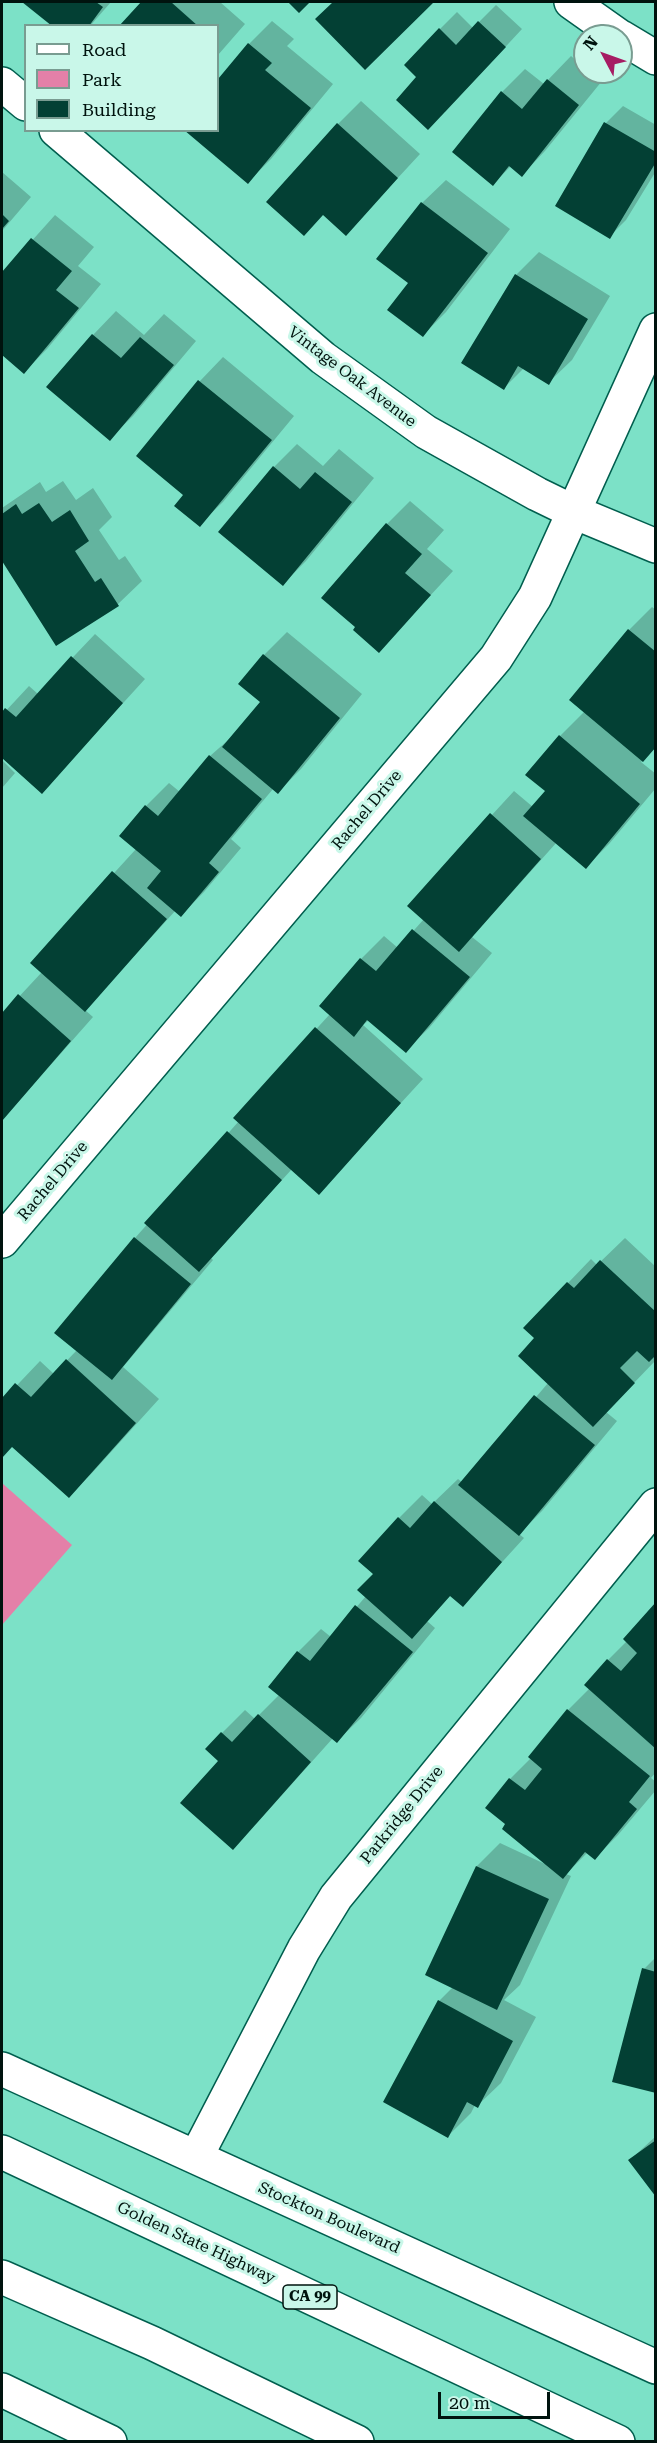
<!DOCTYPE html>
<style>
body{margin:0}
#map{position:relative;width:657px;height:2443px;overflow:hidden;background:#7ce1c7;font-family:"Roboto Serif",serif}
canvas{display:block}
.frame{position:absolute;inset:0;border:3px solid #00130e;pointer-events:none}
.legend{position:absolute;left:24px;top:24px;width:195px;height:108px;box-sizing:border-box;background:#c9f7e9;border:2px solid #799c91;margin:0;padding:8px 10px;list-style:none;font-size:18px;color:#00130e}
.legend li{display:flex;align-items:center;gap:12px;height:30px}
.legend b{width:30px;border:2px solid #799c91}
.north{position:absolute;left:573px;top:24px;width:60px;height:60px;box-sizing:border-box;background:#c9f7e9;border:2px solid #799c91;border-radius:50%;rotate:311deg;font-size:16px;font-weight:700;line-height:24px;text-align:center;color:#00130e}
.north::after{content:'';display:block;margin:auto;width:21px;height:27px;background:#a61c63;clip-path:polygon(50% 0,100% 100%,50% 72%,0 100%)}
.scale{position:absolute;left:438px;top:2392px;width:112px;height:27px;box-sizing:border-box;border:3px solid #00130e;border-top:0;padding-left:8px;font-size:18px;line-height:21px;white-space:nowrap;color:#00130e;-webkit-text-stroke:4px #c9f7e9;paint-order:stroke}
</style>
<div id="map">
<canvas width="657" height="2443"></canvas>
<div class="frame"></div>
<ul class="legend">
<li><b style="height:8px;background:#fff"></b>Road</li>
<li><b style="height:16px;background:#e480a8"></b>Park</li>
<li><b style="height:16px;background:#034034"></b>Building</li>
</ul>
<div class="north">N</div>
<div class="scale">20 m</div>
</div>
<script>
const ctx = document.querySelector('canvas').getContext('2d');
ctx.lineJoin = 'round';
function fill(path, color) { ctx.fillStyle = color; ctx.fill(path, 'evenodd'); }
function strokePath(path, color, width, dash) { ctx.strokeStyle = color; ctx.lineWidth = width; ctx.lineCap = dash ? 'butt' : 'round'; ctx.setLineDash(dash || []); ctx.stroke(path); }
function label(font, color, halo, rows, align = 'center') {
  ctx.font = font + ' "Roboto Serif",serif'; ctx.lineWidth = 6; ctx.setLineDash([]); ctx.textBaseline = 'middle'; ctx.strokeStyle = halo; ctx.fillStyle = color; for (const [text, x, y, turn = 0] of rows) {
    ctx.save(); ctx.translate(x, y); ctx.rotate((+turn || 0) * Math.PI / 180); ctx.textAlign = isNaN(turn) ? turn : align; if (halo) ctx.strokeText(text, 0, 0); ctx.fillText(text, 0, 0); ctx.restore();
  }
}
fill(new Path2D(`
 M2 1483 72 1545 2 1625Z`), '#e480a8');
fill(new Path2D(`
 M24 2H111L90 26H54Z
 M143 2H220L245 24 218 55V26H121Z
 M335 2H432L365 68 317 19Z
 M496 5 522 29 445 112 418 77 440 29 457 12 473 28Z
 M272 21 294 39 287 46 333 84 271 159 248 182 218 130V82L249 44Z
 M571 56 585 68V72H590L602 81 545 151 522 175 511 166 493 184 502 92 525 69 544 84Z
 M361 101 420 154 346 234 338 124Z
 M623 106 656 125V171L626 220 609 237 606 123Z
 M2 172 31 197 2 231Z
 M446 180 510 229 446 312 423 335 410 283 378 259 422 203Z
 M55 215 94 247 78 266 101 284 47 349 24 372 2 353V274Z
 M539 252 610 296 572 360 548 383 524 368 504 388 516 275Z
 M116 311 144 335 164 314 196 341 133 416 109 439 48 387 93 335Z
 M223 357 294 416 223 502 199 525 185 495 138 455 200 381Z
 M297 444 323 466 339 449 374 478 306 561 283 584 274 467Z
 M63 481 76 500 93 488 112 517 99 530 119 560 125 556 142 581 118 604 56 644 2 558V508L40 482 46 492Z
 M410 501 444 530 427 549 453 571 379 651 357 627 323 598 387 524Z
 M652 607 656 610V747L641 762 656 774V788L609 844 586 867 557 842 472 937 492 953 429 1028 405 1051 369 1020 363 1025 423 1079 318 1193 292 1169 211 1258 213 1260 123 1367 159 1399 92 1473 69 1496 12 1445 2 1456V1401L40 1361 54 1374 77 1350 135 1238 239 1121 235 1118 330 1014 321 1006 361 959 384 936 398 948 424 919 409 905 514 791 533 807 547 790 560 736 585 711 629 630Z
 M287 632 362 694 301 769 278 792 273 789 231 839 241 848 204 892 181 915 176 910 85 1010 93 1017 2 1120V1015L42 972 32 963 136 849 146 806 169 783 180 792 210 756 235 734 262 702 264 655Z
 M95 634 145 679 42 792 2 756V715L29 686 38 694Z
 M2 760 15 773 2 788Z
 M625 1238 656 1267V1353L654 1355 656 1360 606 1412 617 1421 542 1511 519 1534 524 1538 463 1605 451 1595 427 1621 435 1628 361 1718 337 1741 333 1738 256 1824 220 1761 222 1733 245 1710 255 1719 280 1694 298 1652 321 1629 331 1637 366 1596 399 1518 422 1495 432 1504 458 1479 463 1483 548 1383 536 1338 568 1283 591 1259 597 1265Z
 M656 1604V1772L651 1778 656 1782V1790L618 1835 595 1858 588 1852 566 1874 571 1876 520 1985 504 2000 536 2017 501 2083 477 2106 475 2105 471 2113 448 2136 439 2001 453 1987 427 1975 477 1866 500 1843 545 1864 507 1824 510 1779 531 1758 568 1710 590 1688 608 1660 627 1641Z
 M656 1957V2092L644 1969Z
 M656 2136V2194L630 2160Z`), '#0003');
fill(new Path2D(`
 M22 2H96L103 7 89 26H52Z
 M141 2H171L198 26H119Z
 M288 2H310L299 13Z
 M333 2H434L365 70 315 19Z
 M478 21 506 47 428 130 396 100 416 77 404 65 439 28 456 45Z
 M248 43 272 63 265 70 311 108 248 184 184 130H218V79Z
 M547 79 579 105 522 177 509 166 493 186 452 152 501 91 522 109Z
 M604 122 656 152V162L610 239 555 206Z
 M337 123 398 178 346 236 323 215 304 236 266 202Z
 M421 202 488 253 423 337 387 310 408 283 376 259Z
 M2 214 9 221 2 229Z
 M31 238 72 271 56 290 79 308 24 374 2 355V272Z
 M515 274 588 319 549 385 518 366 504 390 461 363Z
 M92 334 121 358 140 337 174 365 110 441 46 387Z
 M198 380 272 440 200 527 174 506 183 495 136 456Z
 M273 466 300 489 315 472 352 502 283 586 218 532Z
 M39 503 52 522 70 510 89 541 75 551 95 582 101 578 119 606 56 646 2 561V514L16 504 22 514Z
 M386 523 422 554 405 573 431 595 379 653 353 630 355 627 321 598Z
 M628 629 656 652V747L643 762 569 700Z
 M263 654 340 718 278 794 222 747 260 702 238 684Z
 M71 656 123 703 42 794 2 758V712L5 708 16 717Z
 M559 735 640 804 586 869 523 816 545 791 525 775Z
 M209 755 262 799 209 863 219 872 181 917 147 888 161 871 119 836 145 805 158 816Z
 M490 813 541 859 459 952 407 906Z
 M112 871 167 919 85 1012 30 963Z
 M412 929 470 977 406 1053 367 1020 354 1037 319 1006 360 958 376 971Z
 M18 994 71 1041 2 1121V1013Z
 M315 1027 401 1103 319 1195 233 1118Z
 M227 1131 282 1180 199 1272 144 1223Z
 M134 1237 191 1284 112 1380 54 1333Z
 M600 1260 656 1312V1355L649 1362 637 1351 620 1368 635 1383 593 1427 518 1356 534 1338 523 1328 567 1282 574 1288Z
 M66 1359 136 1423 69 1498 12 1447 2 1458V1398L15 1383 31 1397Z
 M534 1395 595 1445 519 1536 458 1485Z
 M434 1501 502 1562 463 1607 450 1596 412 1639 357 1590 373 1574 358 1561 398 1517 410 1528Z
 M656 1602V1749L584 1685 607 1659 621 1671 637 1653 623 1639Z
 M355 1605 413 1652 337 1743 268 1687 297 1651 310 1661Z
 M567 1709 650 1776 629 1802 637 1809 595 1860 585 1852 563 1879 502 1829 505 1824 485 1808 509 1778 525 1790 542 1769 528 1757Z
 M258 1714 311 1762 233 1850 180 1803 218 1761 205 1749 221 1732 232 1742Z
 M476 1866 549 1899 497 2010 425 1975Z
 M642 1968 656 1972V2093L612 2082Z
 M438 2000 513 2041 478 2108 467 2102 448 2138 383 2102Z
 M656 2140V2197L628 2160Z`), '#034034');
const minor = new Path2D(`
 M571 2 619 36
 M621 37 656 58
 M2 84 26 104
 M56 130 323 358 426 432 537 494 574 512 656 546
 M2 1241 496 658 535 597 656 330
 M2 2069 656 2367
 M196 2157 304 1949 336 1897 656 1505
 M2 2390 110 2442`);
const highway = new Path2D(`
 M2 2152 618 2442
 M2 2277 152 2343 357 2442`);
strokePath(minor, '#005e4e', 36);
strokePath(highway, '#005e4e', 36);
strokePath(minor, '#fff', 33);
strokePath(highway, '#fff', 33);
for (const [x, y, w] of [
 [310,2297,54]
]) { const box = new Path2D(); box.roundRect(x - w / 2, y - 12, w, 24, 4.5); ctx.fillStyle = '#c9f7e9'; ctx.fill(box); strokePath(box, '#00130e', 1.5); }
label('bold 15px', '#00130e', null, [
 ["CA 99",310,2297]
]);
label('16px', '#00130e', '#c9f7e9', [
 ["Vintage Oak Avenue",352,377,37],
 ["Rachel Drive",367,810,-50],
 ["Rachel Drive",53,1181,-50],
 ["Parkridge Drive",402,1815,-51],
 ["Stockton Boulevard",329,2218,24],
 ["Golden State Highway",196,2243,25]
]);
</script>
